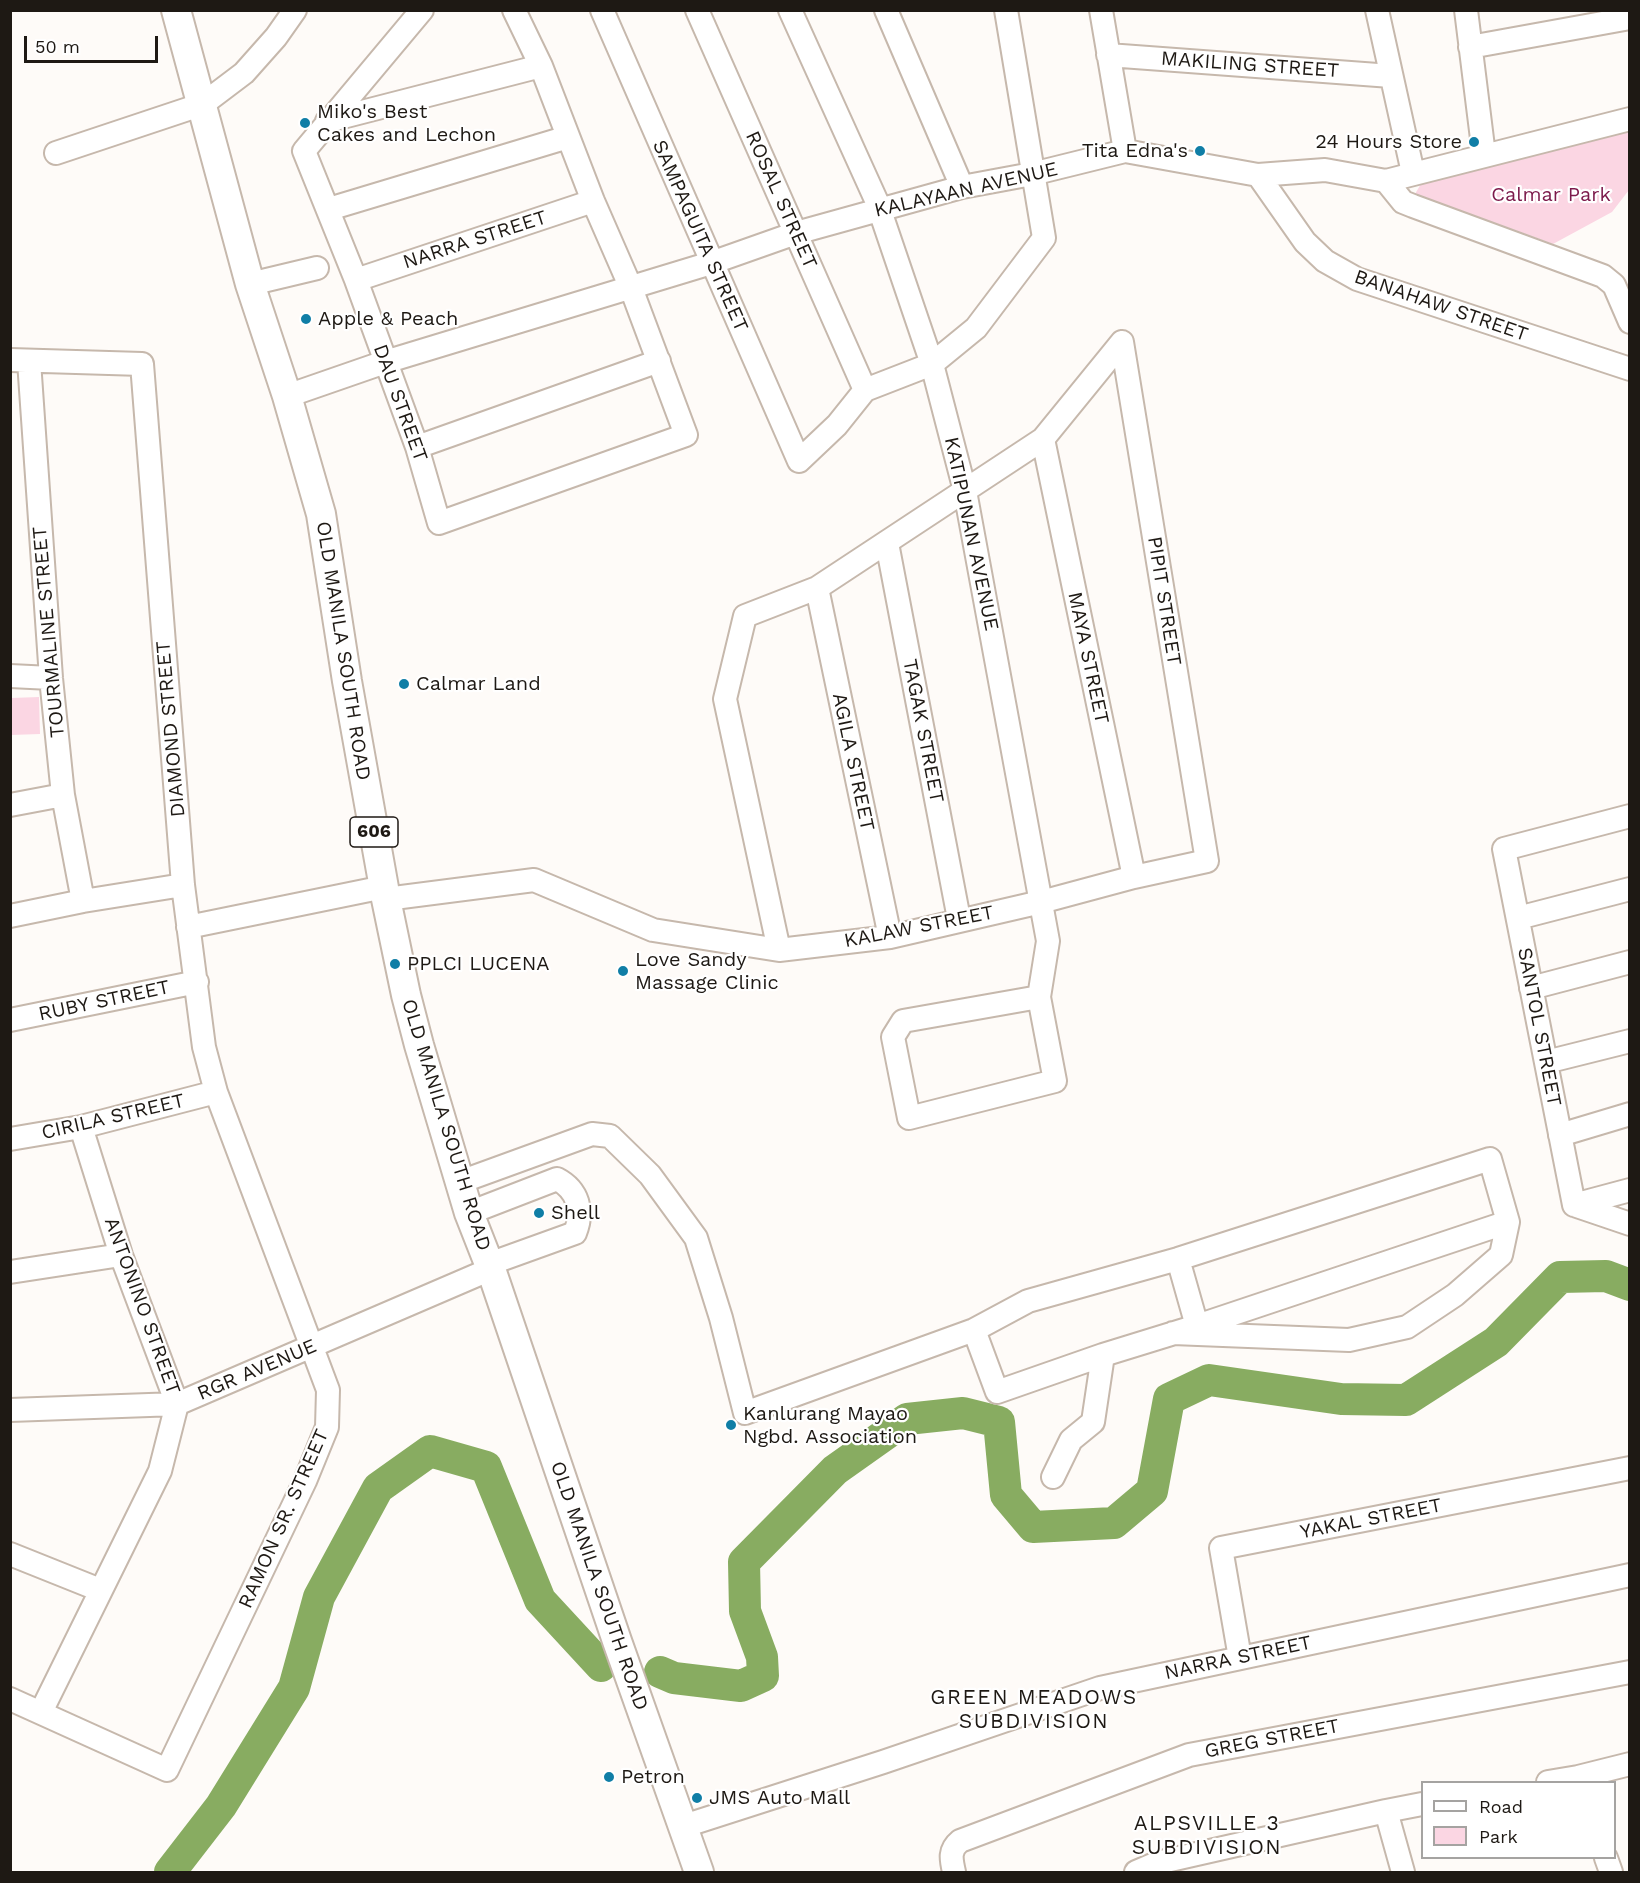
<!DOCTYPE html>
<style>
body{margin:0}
#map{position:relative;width:1640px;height:1883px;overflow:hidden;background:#fefbf8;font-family:"Work Sans",sans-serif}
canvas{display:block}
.frame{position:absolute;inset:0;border:12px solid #1e1914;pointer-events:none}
.legend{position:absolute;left:1421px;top:1781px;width:195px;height:78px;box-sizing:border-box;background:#fff;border:2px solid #a5a3a1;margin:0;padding:8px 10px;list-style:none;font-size:18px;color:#1e1914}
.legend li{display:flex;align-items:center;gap:12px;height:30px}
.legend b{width:30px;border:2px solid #a5a3a1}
.scale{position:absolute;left:24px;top:36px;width:134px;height:27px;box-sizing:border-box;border:3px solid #1e1914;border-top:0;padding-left:8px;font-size:18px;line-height:21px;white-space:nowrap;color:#1e1914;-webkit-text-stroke:4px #fff;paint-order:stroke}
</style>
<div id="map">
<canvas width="1640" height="1883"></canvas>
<div class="frame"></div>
<ul class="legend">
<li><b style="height:8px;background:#fff"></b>Road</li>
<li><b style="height:16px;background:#fbd6e3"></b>Park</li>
</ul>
<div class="scale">50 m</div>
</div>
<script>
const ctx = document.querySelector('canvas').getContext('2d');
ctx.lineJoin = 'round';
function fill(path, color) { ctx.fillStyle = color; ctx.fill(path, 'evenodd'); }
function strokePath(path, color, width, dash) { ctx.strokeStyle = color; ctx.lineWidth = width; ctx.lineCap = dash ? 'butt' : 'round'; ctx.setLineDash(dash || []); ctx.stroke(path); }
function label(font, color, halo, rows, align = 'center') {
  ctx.font = font + ' "Work Sans",sans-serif'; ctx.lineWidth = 4.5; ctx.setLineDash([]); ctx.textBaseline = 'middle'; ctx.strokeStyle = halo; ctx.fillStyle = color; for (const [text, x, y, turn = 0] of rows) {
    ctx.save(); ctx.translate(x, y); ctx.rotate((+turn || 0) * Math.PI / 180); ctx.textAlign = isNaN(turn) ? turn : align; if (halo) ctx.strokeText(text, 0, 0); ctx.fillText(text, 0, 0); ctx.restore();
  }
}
fill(new Path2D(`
 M1629 130V190L1612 212 1553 244 1415 194 1422 182Z
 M39 697 40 734 11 735V698Z`), '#fbd6e3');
strokePath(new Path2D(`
 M660 1672 674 1678 741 1686 763 1676 762 1657 745 1611 744 1562 835 1470 907 1419 963 1413 999 1422 1006 1495 1033 1527 1114 1523 1152 1491 1169 1399 1209 1380 1341 1399 1406 1400 1496 1342 1560 1277 1606 1276 1630 1285
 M170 1872 221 1806 294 1688 319 1597 378 1488 430 1451 486 1467 540 1600 601 1666`), '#88ac61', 32);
const minor = new Path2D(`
 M422 10 304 151 356 280 417 447 439 523 686 435 631 288 593 201 541 66 514 10
 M602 10 799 461 837 425 865 390 932 364 976 328 1044 238 1006 10
 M697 10 865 390
 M790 10 877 202 932 364 965 491 1048 941 1039 997 1055 1081 909 1118 893 1037 903 1021 1039 997
 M886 10 962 187
 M1101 10 1125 151
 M1377 10 1413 173
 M1466 10 1484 155
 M1470 47 1630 18
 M1108 55 1391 76
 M327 121 541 66
 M56 153 203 104 244 73 276 37 295 10
 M1258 175 1305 242 1325 261 1357 279 1630 369
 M1386 181 1403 202 1413 206 1603 276 1614 285 1630 322
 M329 209 568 137
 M356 280 593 201
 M250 284 317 268
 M10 360 142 364 183 885 204 1047 216 1092 328 1390 327 1427 305 1481 167 1770 10 1699
 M29 361 51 678 63 795 83 901
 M287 396 385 362 711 263 796 233 962 187 1032 174 1125 151 1258 175 1325 170 1386 181 1630 119
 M1043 439 1134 877
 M417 447 659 361
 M887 543 959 919
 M817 588 890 937
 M10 676 51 678
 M10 805 63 795
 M386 899 534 880 653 930 779 950 890 937 1041 902 1134 877 1207 861 1122 342
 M10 916 83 901 183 885
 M1518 918 1630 889
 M188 927 384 887
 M779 950 725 699 745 616 817 588 1043 439 1122 342
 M1531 988 1630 962
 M10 1020 197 982
 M1546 1062 1630 1041
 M1560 1135 1630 1114
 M10 1139 81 1127 216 1092
 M460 1182 592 1134 610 1136 650 1175 696 1238 721 1318 745 1413 974 1330 1028 1301 1178 1259 1490 1159 1508 1222 1501 1255 1455 1295 1407 1327 1349 1340 1173 1333
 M1574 1205 1504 849 1630 816
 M1574 1205 1630 1224
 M1574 1205 1630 1190
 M469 1213 557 1179C578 1190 584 1211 575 1233L489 1264
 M1178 1259 1197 1326
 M10 1272 121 1255
 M974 1330 997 1392 1103 1355 1197 1326 1508 1222
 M10 1410 177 1404 491 1269
 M1053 1477 1071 1440 1093 1422 1103 1355
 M10 1554 100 1590
 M1240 1658 1221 1548 1630 1468
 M41 1712 160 1471 177 1404 121 1255 81 1127
 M1548 1782 1578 1777 1630 1764
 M1386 1811 1403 1872
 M684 1826 883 1762 1100 1688 1630 1575
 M1606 1858 1611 1872
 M954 1872C951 1859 949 1850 960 1841L1189 1755 1630 1672
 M1136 1872 1157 1863 1386 1811 1422 1804`);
const major = new Path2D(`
 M176 10 250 284 287 396 321 514 347 681 386 899 406 995 419 1045 469 1213 491 1269 617 1641 699 1872`);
strokePath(minor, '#c6b8ac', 26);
strokePath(major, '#c6b8ac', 32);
strokePath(minor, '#fff', 22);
strokePath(major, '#fff', 28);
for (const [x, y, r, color] of [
 [305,123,6,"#107ea6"],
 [1474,142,6,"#107ea6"],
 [1200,151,6,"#107ea6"],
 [306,319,6,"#107ea6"],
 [404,684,6,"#107ea6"],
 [395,964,6,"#107ea6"],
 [623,971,6,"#107ea6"],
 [539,1213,6,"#107ea6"],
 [731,1425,6,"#107ea6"],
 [609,1777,6,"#107ea6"],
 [697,1798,6,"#107ea6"]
]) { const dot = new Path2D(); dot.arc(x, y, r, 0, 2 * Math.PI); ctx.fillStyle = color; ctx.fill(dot); strokePath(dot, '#fff', 2); }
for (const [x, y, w] of [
 [374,832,48]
]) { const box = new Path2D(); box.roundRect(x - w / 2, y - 15, w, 30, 4.5); ctx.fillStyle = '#fff'; ctx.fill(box); strokePath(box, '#1e1914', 1.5); }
label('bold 18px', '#1e1914', null, [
 ["606",374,832]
]);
label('20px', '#1e1914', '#fff', [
 ["MAKILING STREET",1250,65,4],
 ["KALAYAAN AVENUE",966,190,-13],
 ["ROSAL STREET",781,200,66],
 ["SAMPAGUITA STREET",700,236,66],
 ["NARRA STREET",475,240,-18],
 ["BANAHAW STREET",1441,306,19],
 ["DAU STREET",400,403,70],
 ["KATIPUNAN AVENUE",971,534,78],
 ["PIPIT STREET",1164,601,81],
 ["TOURMALINE STREET",49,632,-95],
 ["OLD MANILA SOUTH ROAD",343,651,81],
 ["MAYA STREET",1088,658,78],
 ["DIAMOND STREET",171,729,-95],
 ["TAGAK STREET",923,731,79],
 ["AGILA STREET",853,762,78],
 ["KALAW STREET",919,927,-11],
 ["RUBY STREET",104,1001,-12],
 ["SANTOL STREET",1539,1027,79],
 ["CIRILA STREET",113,1117,-13],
 ["OLD MANILA SOUTH ROAD",446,1125,73],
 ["ANTONINO STREET",142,1306,70],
 ["RGR AVENUE",257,1370,-23],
 ["RAMON SR. STREET",284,1519,-66],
 ["YAKAL STREET",1371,1519,-11],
 ["OLD MANILA SOUTH ROAD",599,1586,71],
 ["NARRA STREET",1238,1658,-12],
 ["GREG STREET",1272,1739,-11]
]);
label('20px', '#1e1914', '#fff', [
 ["Miko's Best",317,112],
 ["Cakes and Lechon",317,135],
 ["24 Hours Store",1462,142,"right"],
 ["Tita Edna's",1188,151,"right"],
 ["Apple & Peach",318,319],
 ["Calmar Land",416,684],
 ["Love Sandy",635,960],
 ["Massage Clinic",635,983],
 ["PPLCI LUCENA",407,964],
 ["Shell",551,1213],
 ["Kanlurang Mayao",743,1414],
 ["Ngbd. Association",743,1437],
 ["Petron",621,1777],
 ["JMS Auto Mall",709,1798]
], 'left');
label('20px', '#7c1a4b', '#fff', [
 ["Calmar Park",1551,195]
]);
ctx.letterSpacing = '1.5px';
label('21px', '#1e1914', '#fff', [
 ["GREEN MEADOWS",1034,1698],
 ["SUBDIVISION",1034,1722],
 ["ALPSVILLE 3",1207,1824],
 ["SUBDIVISION",1207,1848]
]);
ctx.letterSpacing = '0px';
</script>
